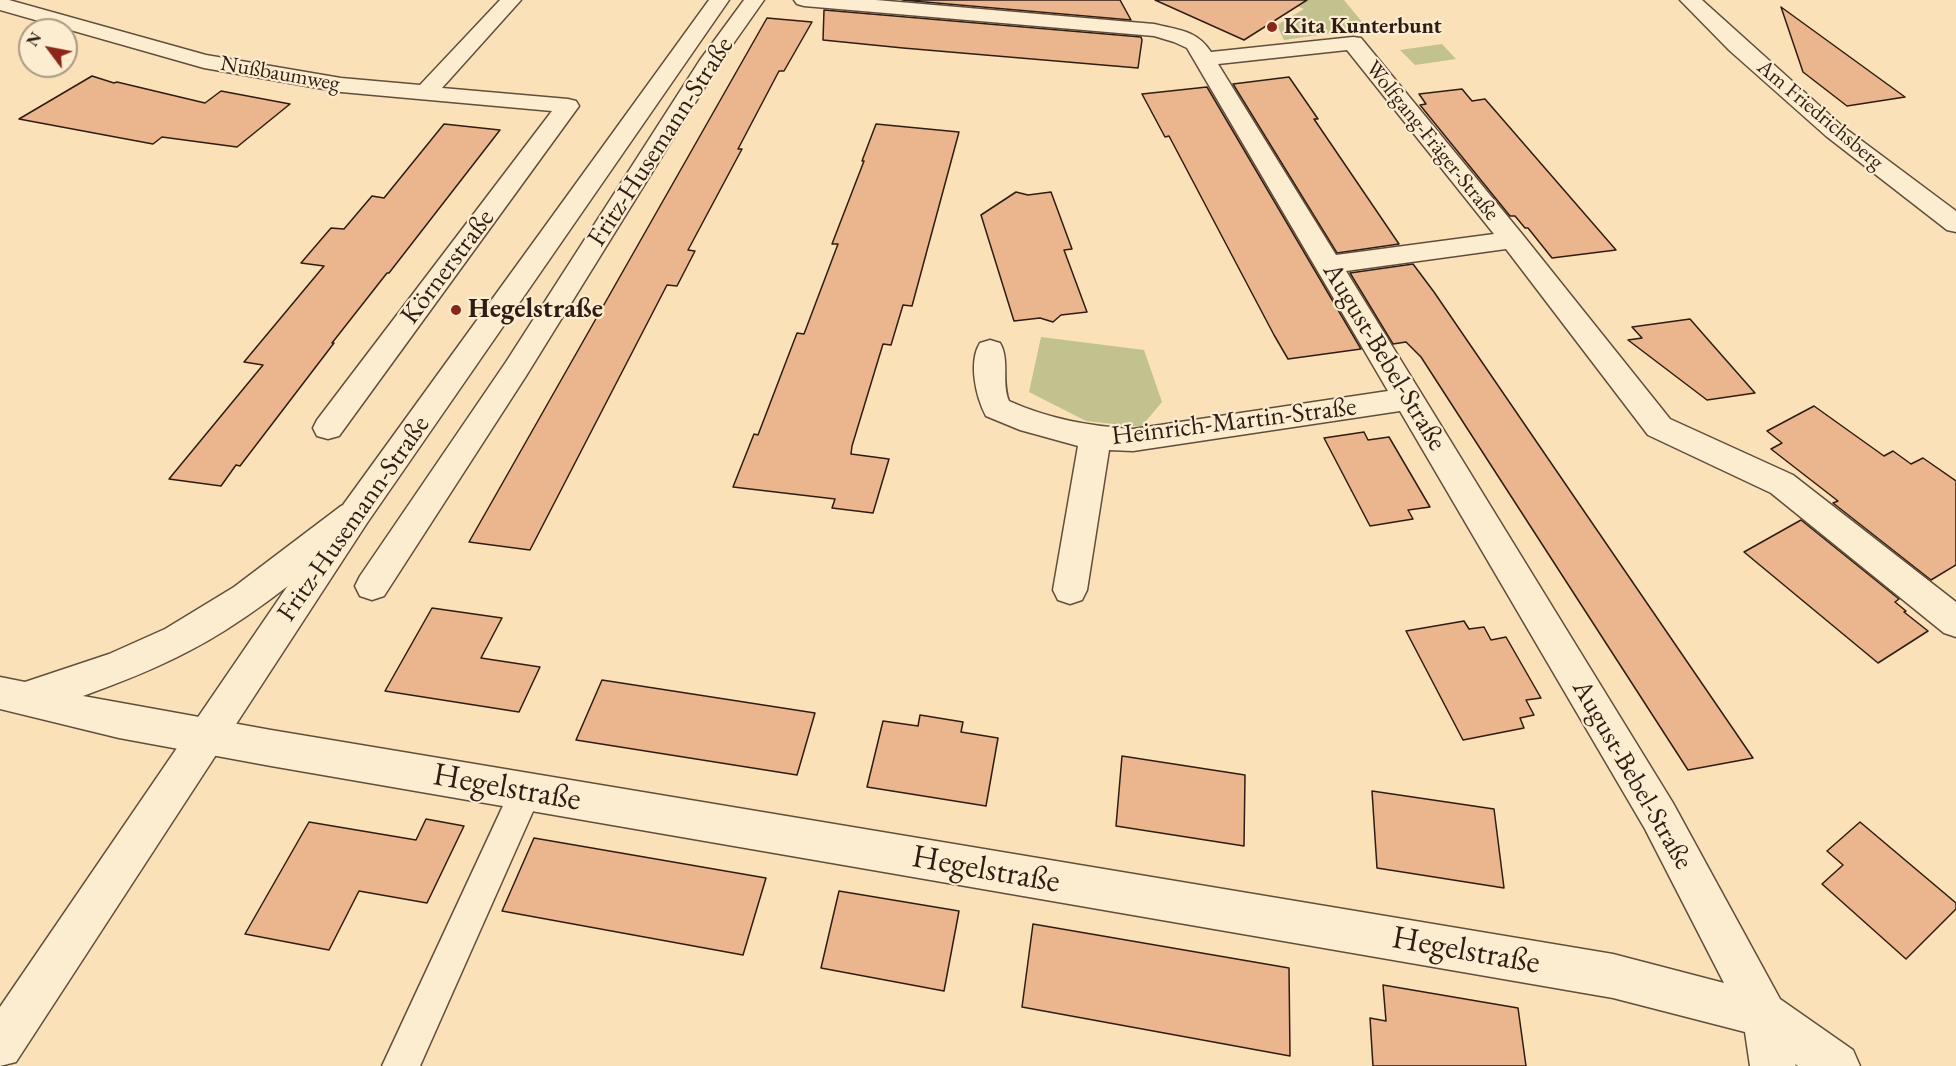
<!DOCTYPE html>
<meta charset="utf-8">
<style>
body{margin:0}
#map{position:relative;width:1956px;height:1066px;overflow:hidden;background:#fbe1b7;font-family:"EB Garamond",serif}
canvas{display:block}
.north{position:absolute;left:18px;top:18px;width:60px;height:60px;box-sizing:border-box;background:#fcecd0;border:2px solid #aa9985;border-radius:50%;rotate:302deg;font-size:16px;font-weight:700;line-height:24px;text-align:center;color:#2e1d14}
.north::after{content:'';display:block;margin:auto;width:21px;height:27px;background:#8f2418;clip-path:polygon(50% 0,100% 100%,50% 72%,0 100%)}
</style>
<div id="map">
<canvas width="1956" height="1066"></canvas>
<div class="north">N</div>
</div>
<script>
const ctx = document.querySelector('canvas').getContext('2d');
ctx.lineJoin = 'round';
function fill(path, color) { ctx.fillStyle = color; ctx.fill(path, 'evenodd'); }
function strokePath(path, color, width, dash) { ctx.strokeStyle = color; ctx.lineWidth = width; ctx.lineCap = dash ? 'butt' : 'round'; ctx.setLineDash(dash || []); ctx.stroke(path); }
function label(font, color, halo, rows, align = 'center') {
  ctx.font = font + ' "EB Garamond",serif'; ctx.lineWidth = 4.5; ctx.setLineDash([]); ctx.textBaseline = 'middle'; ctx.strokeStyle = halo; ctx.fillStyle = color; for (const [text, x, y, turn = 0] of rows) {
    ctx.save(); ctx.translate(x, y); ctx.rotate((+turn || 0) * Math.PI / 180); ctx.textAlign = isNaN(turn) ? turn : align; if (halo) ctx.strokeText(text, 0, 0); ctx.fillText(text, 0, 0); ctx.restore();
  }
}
fill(new Path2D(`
 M1284 0H1344L1367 28 1284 40 1277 25 1304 9Z
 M1442 44 1456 59 1415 65 1400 50Z
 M1041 337 1144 350 1162 402 1141 427 1086 421 1029 392Z`), '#c1c28d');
const building = new Path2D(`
 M902 0H1120L1131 20Z
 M1155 0H1307L1244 40Z
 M1781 7 1905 97 1847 106 1803 72Z
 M824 10 1141 37 1142 40 1138 68 903 48 823 40Z
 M767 18 812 22 784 71H779L738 149H742L688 250 695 251 677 286 667 285 530 550 469 542Z
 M92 76 114 83 117 82 205 103 221 91 290 104 237 147 162 137 153 144 19 119Z
 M1289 77 1318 119H1314L1399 244 1337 253 1233 84Z
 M1207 87 1361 349 1288 359 1274 335 1169 136 1165 137 1142 94Z
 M1462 89 1472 101 1485 99 1616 250 1552 258 1528 228H1525L1515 216H1510L1420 105 1426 104 1419 94Z
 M444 124 500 130 389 273H387L332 343H334L240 466 236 465 221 486 169 479 263 365 244 362 324 266 301 263 331 228 344 229 372 196 384 198Z
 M876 124 959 132 912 306 903 305 891 345 883 344 852 446 851 454 889 459 873 513 832 508 835 499 733 487 754 434 758 435 797 333 804 334 838 244H832L864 161H862Z
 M1016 192 1028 195 1051 192 1072 249 1064 250 1087 312 1061 315 1053 322 1040 318 1014 321 981 215Z
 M1413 264 1434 292 1753 758 1688 770 1421 357 1406 342 1393 344 1350 273Z
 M1690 319 1711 343 1755 393 1707 400 1628 340 1642 338 1632 327Z
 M1814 406 1884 456 1893 451 1911 464 1923 458 1956 481V565L1931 580 1833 503 1838 501 1771 449 1782 443 1767 431Z
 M1364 432 1368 440 1389 437 1430 507 1408 510 1413 519 1370 526 1324 438Z
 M1801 520 1899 599 1895 602 1906 611 1904 612 1928 631 1878 663 1744 552Z
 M432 608 502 618 481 658 540 667 519 712 385 691Z
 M1464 621 1469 629 1484 627 1491 640 1506 637 1541 698 1526 700 1534 715 1520 718 1524 728 1463 740 1406 631Z
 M602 680 815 713 797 775 576 740Z
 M920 715 963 722 961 732 998 738 986 806 867 787 883 721 918 726Z
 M1122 756 1245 775 1244 846 1116 826Z
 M1372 791 1494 809 1504 888 1377 868Z
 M426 819 464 826 427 903 359 891 329 950 245 934 309 822 416 840Z
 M1860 822 1956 903V909L1906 959 1822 884 1843 865 1827 851Z
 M534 838 766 878 743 955 502 911Z
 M839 891 959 911 944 991 821 968Z
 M1033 924 1289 968 1290 1056 1022 1007Z
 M1383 985 1518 1008 1526 1066H1373L1370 1018 1386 1021Z`);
fill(building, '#ebb58d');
strokePath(building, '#2e1d14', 1.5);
const service = new Path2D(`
 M526 776 537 780 542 791 420 1066H382L515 780Z`);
const minor = new Path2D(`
 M0 0H9L206 55 341 78 420 85 500 0H521L442 88 568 99 576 101 579 106 339 436 328 439 317 436 313 428 317 420 552 111 341 92 204 68 0 10Z
 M744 0H764L721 61 526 376 384 596 372 600 360 596 355 586 360 576 506 362 700 60Z
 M794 0H876L1154 24C1178 30 1197 30 1211 52L1353 37 1361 38 1522 234 1670 419 1793 475 1956 602V637L1944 633 1771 493 1648 435 1506 249 1346 271 1673 803 1780 999 1853 1050 1860 1066H1798L1795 1064 1796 1066H1750L1745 1032 1613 998 271 766 119 738 0 709V677L25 682 109 654 165 629 234 587 341 506 353 502 365 506 369 515 365 524C309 569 253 618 189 651 155 669 119 683 83 696L271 730 1613 954 1724 983 1645 829 1400 411 1133 451 1109 450 1087 590 1082 600 1070 604 1058 600 1053 590 1078 446 1020 430 986 416C976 397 968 362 980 343L990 340 1000 343C1010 360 1001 382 1009 401 1049 419 1089 426 1133 429L1388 391 1187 48 1174 42 1154 36 804 6 797 4ZM1347 50 1494 234 1336 255 1218 64Z
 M1680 0H1702L1842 126 1956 211V232L1947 230 1826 136 1729 50Z`);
const tertiary = new Path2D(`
 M709 0H729L367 523 16 1062 0 1066V1007L343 505Z`);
strokePath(service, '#614e3d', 3);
strokePath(minor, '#614e3d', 3);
strokePath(tertiary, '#614e3d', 3);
fill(service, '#fcecd0');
fill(minor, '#fcecd0');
fill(tertiary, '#fcecd0');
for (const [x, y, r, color] of [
 [1272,27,6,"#8f2418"],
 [456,310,6,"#8f2418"]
]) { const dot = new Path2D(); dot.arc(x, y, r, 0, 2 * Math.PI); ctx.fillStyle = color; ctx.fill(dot); strokePath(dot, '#fcecd0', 2); }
label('bold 22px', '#2e1d14', '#fcecd0', [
 ["Kita Kunterbunt",1284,27]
], 'left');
label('22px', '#2e1d14', '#fcecd0', [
 ["Nußbaumweg",280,74,10],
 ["Am Friedrichsberg",1820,115,40],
 ["Wolfgang-Fräger-Straße",1432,141,51]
]);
label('27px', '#2e1d14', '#fcecd0', [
 ["Fritz-Husemann-Straße",661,142,-57],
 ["Körnerstraße",448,267,-53],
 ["August-Bebel-Straße",1384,357,59],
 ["Heinrich-Martin-Straße",1234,422,-7],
 ["Fritz-Husemann-Straße",354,519,-55],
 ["August-Bebel-Straße",1632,775,60]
]);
label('bold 27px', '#2e1d14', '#fcecd0', [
 ["Hegelstraße",468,310]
], 'left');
label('33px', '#2e1d14', '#fcecd0', [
 ["Hegelstraße",507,788,10],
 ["Hegelstraße",986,870,10],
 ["Hegelstraße",1466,951,10]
]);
</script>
